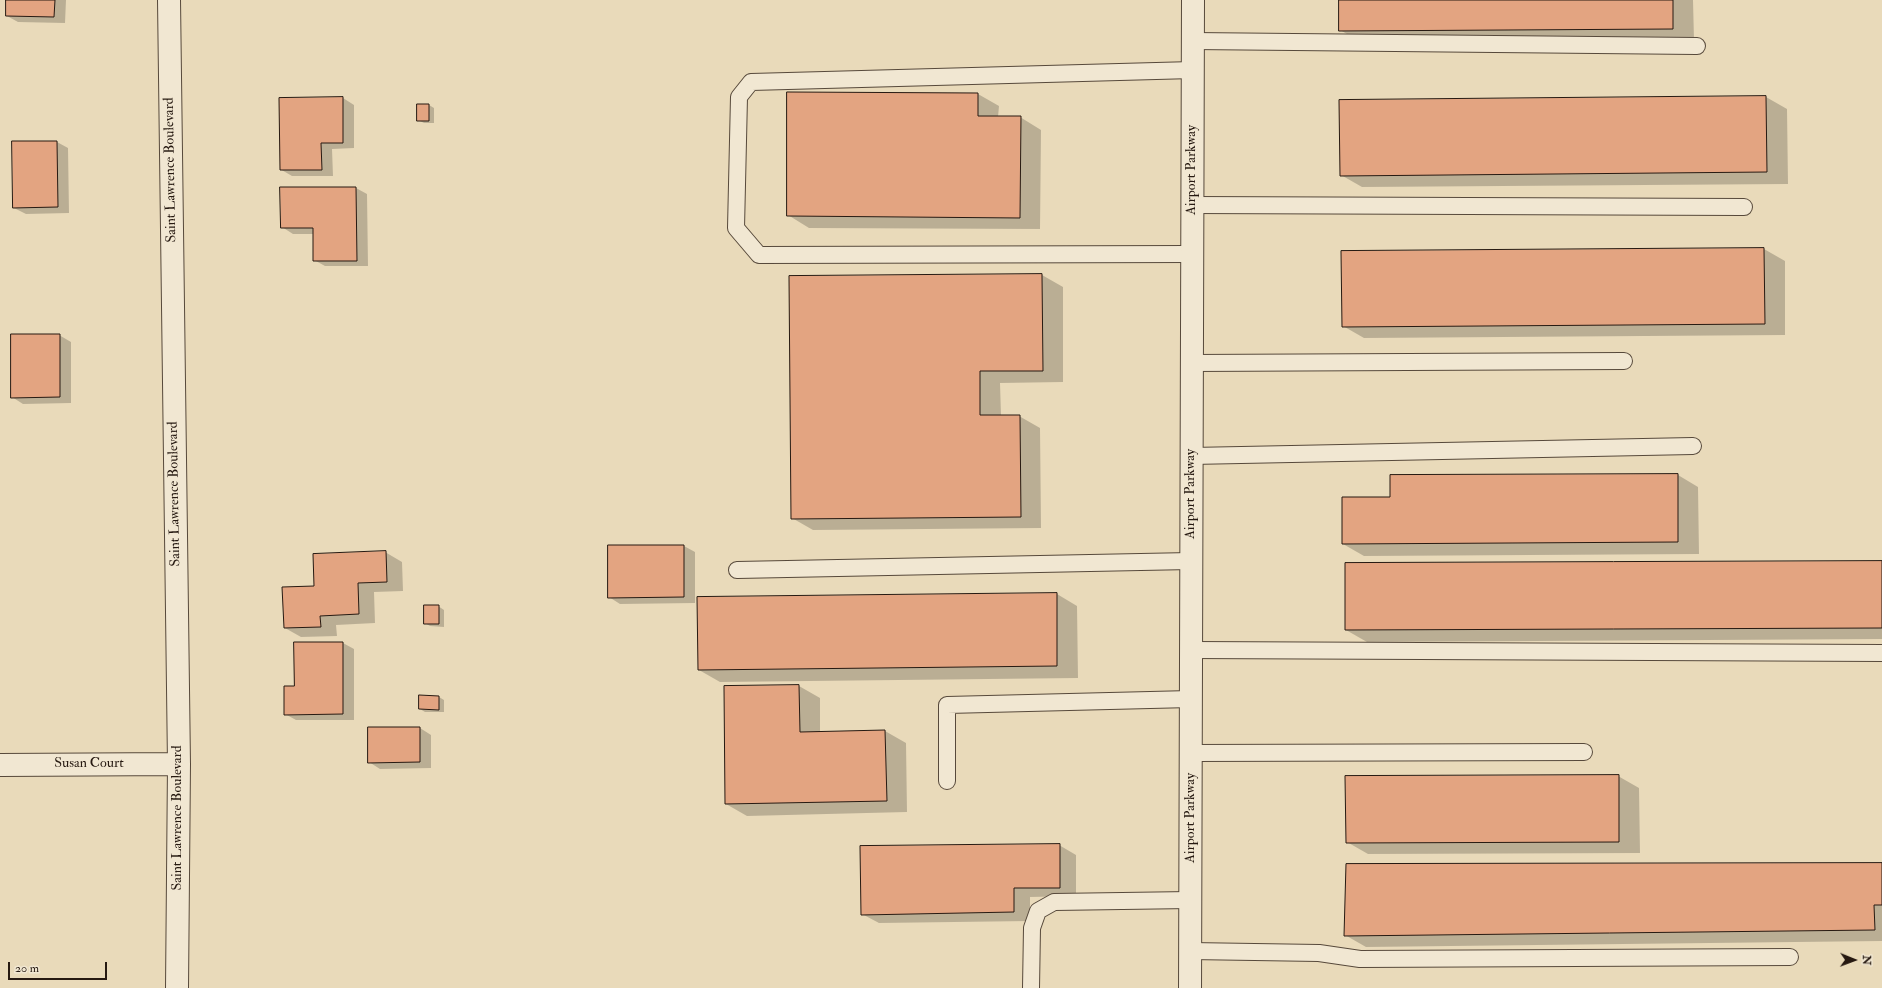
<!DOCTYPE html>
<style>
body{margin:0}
#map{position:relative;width:1882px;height:988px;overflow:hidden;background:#e9daba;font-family:"IM FELL Double Pica",serif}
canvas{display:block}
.north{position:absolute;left:1834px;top:940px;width:40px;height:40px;-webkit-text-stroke:3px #f1e7d2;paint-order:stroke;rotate:91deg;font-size:11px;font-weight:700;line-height:16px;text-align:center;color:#261911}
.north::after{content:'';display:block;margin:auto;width:14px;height:18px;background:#261911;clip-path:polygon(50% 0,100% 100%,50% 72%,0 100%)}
.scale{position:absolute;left:8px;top:962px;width:99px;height:18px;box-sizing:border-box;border:2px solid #261911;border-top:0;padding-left:5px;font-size:12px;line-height:14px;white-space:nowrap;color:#261911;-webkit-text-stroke:3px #f1e7d2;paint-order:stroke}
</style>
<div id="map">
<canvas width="1882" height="988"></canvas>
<div class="north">N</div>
<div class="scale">20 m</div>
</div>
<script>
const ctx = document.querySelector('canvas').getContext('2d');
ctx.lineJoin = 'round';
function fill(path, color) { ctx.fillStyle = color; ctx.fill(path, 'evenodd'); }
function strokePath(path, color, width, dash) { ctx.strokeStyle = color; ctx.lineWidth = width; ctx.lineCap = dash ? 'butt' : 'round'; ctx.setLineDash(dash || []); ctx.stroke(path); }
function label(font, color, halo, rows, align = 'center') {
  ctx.font = font + ' "IM FELL Double Pica",serif'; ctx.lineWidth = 3; ctx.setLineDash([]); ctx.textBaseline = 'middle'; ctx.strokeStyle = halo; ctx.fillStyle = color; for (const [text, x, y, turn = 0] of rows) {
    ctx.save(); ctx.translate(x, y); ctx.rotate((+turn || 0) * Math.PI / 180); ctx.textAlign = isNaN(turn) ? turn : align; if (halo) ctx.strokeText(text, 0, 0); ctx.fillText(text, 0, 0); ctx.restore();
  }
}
fill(new Path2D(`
 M7 0H66L65 23 18 22 7 16Z
 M1340 0H1693L1694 40 1361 42 1340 30Z
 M978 94 999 106 998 117H1020L1041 130 1040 229 809 228 788 215Z
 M1766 97 1787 109 1788 184 1362 187 1341 175 1340 101Z
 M343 98 354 105V148L332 149 333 176H292L280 169Z
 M418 105H429L434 108V123H424L418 120Z
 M57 142 68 148 69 213 26 214 14 208Z
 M281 188H356L367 194 368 266H325L314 260V234H293L282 227Z
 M1764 249 1785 261V335L1364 338 1343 326 1342 252Z
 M1042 275 1063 287V382L1000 383 1001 416H1019L1040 428 1041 528 813 530 792 518Z
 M59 335 71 342V403L23 404 12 397Z
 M1678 475 1698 487 1699 554 1364 556 1343 544 1391 498Z
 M684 546 695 552V603L620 604 609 597Z
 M385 552 402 562 403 591 374 592 375 623 336 625 337 636 301 637 285 628 315 587Z
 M1882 562V639L1367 642 1346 630Z
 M1057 594 1077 606 1078 678 720 682 699 670Z
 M438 606 444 610V627L430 626 425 623Z
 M343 643 354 649V720H296L285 714 295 687Z
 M799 686 820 698V732L885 731 906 743 907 812 747 816 726 804Z
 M439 697 444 700V712H425L420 709Z
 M420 728 431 735V768L380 769 369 762Z
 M1618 776 1639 788 1640 853 1368 854 1347 842Z
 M1059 845 1076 855V896L1030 897V921L879 923 862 914Z
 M1882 864V941L1366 947 1345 935Z`), '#0003');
const building = new Path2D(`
 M6 0H55L54 17 6 16Z
 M1339 0H1673V29L1339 31Z
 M787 92 978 93V116H1021L1020 218 787 216Z
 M1766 96 1767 172 1340 176 1339 100Z
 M343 97V143H321L322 170H280L279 98Z
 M417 104H429V121H417Z
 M12 141H57L58 207 13 208Z
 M280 187H356L357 261H313V228H281Z
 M1764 248 1765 324 1342 327 1341 251Z
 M1042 274 1043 371H980V415H1020L1021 517 791 519 789 276Z
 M11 334H60V397L11 398Z
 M1678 474V542L1342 544V497H1390V475Z
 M608 545H684V597L608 598Z
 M386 551 387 582 358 583 359 614 320 616 321 627 284 628 282 587 314 586 313 554Z
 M1882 561V628L1345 630V563Z
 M1057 593V666L698 670 697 597Z
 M424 605H439V624H424Z
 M294 642H343V714L284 715V686H294Z
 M799 685 800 732 885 730 887 801 725 804 724 686Z
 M419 695 439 696V710L419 709Z
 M368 727H420V762L368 763Z
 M1619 775V842L1346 843 1345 776Z
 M1060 844V888H1014V912L861 915 860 846Z
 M1882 863V905H1874L1875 930 1344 936 1346 864Z`);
fill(building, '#e3a481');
strokePath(building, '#261911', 1);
const service = new Path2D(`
 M1193 41 1697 46
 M1192 205 1744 207
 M1192 254 759 255 736 228 739 97 751 82 1193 70
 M1192 363 1624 361
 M1191 456 1693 446
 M737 570 1191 561
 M1191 650 1882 653
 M1191 753 1584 752
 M947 781V705L1191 699
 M1190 951 1319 953 1360 959 1790 957
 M1031 988 1032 928 1038 911 1054 902 1190 900`);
const minor = new Path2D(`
 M169 0 179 764 177 988
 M0 765 179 764
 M1190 988 1193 0`);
strokePath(service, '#57493b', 18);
strokePath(minor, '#57493b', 24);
strokePath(service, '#f1e7d2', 16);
strokePath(minor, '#f1e7d2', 22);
label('14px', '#261911', '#f1e7d2', [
 ["Saint Lawrence Boulevard",171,170,-91],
 ["Airport Parkway",1192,170,-90],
 ["Saint Lawrence Boulevard",175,494,-91],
 ["Airport Parkway",1191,494,-90],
 ["Susan Court",89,764],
 ["Saint Lawrence Boulevard",178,818,-90],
 ["Airport Parkway",1191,818,-90]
]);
</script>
